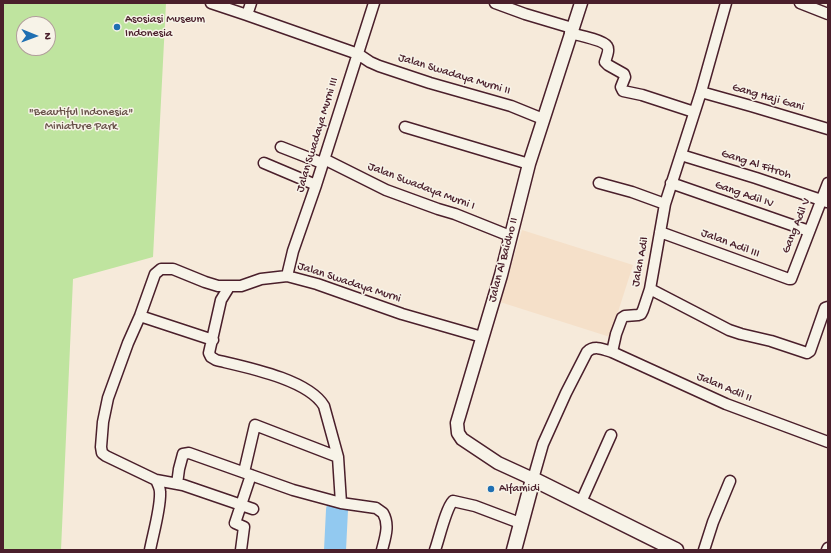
<!DOCTYPE html>
<style>
body{margin:0}
#map{position:relative;width:831px;height:553px;overflow:hidden;background:#f6eada;font-family:"Gochi Hand",sans-serif}
canvas{display:block}
.frame{position:absolute;inset:0;border:4px solid #4a1f2b;pointer-events:none}
.north{position:absolute;left:16px;top:16px;width:40px;height:40px;box-sizing:border-box;background:#f7f3e8;border:1px solid #b29e9c;border-radius:50%;rotate:91deg;font-size:11px;font-weight:700;line-height:16px;text-align:center;color:#4a1f2b}
.north::after{content:'';display:block;margin:auto;width:14px;height:18px;background:#1f6fb2;clip-path:polygon(50% 0,100% 100%,50% 72%,0 100%)}
</style>
<div id="map">
<canvas width="831" height="553"></canvas>
<div class="frame"></div>
<div class="north">N</div>
</div>
<script>
const ctx = document.querySelector('canvas').getContext('2d');
ctx.lineJoin = 'round';
function fill(path, color) { ctx.fillStyle = color; ctx.fill(path, 'evenodd'); }
function strokePath(path, color, width, dash) { ctx.strokeStyle = color; ctx.lineWidth = width; ctx.lineCap = dash ? 'butt' : 'round'; ctx.setLineDash(dash || []); ctx.stroke(path); }
function label(font, color, halo, rows, align = 'center') {
  ctx.font = font + ' "Gochi Hand",sans-serif'; ctx.lineWidth = 3; ctx.setLineDash([]); ctx.textBaseline = 'middle'; ctx.strokeStyle = halo; ctx.fillStyle = color; for (const [text, x, y, turn = 0] of rows) {
    ctx.save(); ctx.translate(x, y); ctx.rotate((+turn || 0) * Math.PI / 180); ctx.textAlign = isNaN(turn) ? turn : align; if (halo) ctx.strokeText(text, 0, 0); ctx.fillText(text, 0, 0); ctx.restore();
  }
}
fill(new Path2D(`
 M522 230 633 265 610 337 500 302Z`), '#f5e0c9');
fill(new Path2D(`
 M3 3H166L153 257 73 279 61 550H3ZM24 24H48V48H24Z`), '#bfe49f');
strokePath(new Path2D(`
 M335 550 337 510`), '#92c9f0', 22);
const minor = new Path2D(`
 M211 3 247 15
 M251 3 247 15 358 54 370 62 379 66 430 83 511 106 543 119
 M495 3 525 14 572 28
 M800 3 828 14
 M570 33C578 35 603 40 607 46 610 50 606 58 605 62L608 65 624 74 625 77 621 87 623 91 642 95 694 112
 M701 92 751 106 828 129
 M405 127 529 164
 M281 147 322 163
 M681 155 756 178 827 202
 M324 159 386 190 438 209 455 214 510 236
 M264 163 316 185
 M599 183 632 192 665 204
 M671 183 809 231
 M660 232 789 279H791L828 183
 M287 276 293 251 316 185 374 3
 M229 287 221 300 209 353 211 357 216 360C245 367 308 379 324 406L338 457 341 503 376 508 383 513C390 525 385 538 382 550
 M650 289 729 330 741 334 771 341 807 353 810 351 825 308 828 307
 M140 316 213 340
 M612 352 616 334 622 318 625 316 638 315 641 314 643 310 650 289 665 204 701 92 726 3
 M244 472 255 425 338 457
 M533 479 543 444 566 393 587 352C594 345 603 349 612 352L726 404 828 442
 M156 480 183 485 253 509
 M177 484 179 469 183 454 189 453 293 490 341 503
 M581 502 611 435
 M150 550C153 534 161 507 160 492 160 488 158 484 156 480L106 456 102 453 101 447 103 422 108 398 128 343 140 316 155 274 161 269H173L205 282 218 286H241L261 279 287 276 317 284 402 314 482 337
 M241 550 244 527 235 523 251 475
 M435 550C439 539 446 508 453 501L475 506 520 523
 M704 550 713 522 730 481
 M827 550 828 548`);
const tertiary = new Path2D(`
 M533 479 498 463 462 439 458 433 457 423 501 275 529 164 581 3`);
const secondary = new Path2D(`
 M514 550 533 479 676 550`);
strokePath(minor, '#4a1f2b', 13);
strokePath(tertiary, '#4a1f2b', 15);
strokePath(secondary, '#4a1f2b', 17);
strokePath(minor, '#f7f3e8', 10);
strokePath(tertiary, '#f7f3e8', 12);
strokePath(secondary, '#f7f3e8', 14);
for (const [x, y, r, color] of [
 [117,27,4,"#1f6fb2"],
 [491,489,4,"#1f6fb2"]
]) { const dot = new Path2D(); dot.arc(x, y, r, 0, 2 * Math.PI); ctx.fillStyle = color; ctx.fill(dot); strokePath(dot, '#f7f3e8', 1.5); }
label('12px', '#4a1f2b', '#f7f3e8', [
 ["Asosiasi Museum",125,20],
 ["Indonesia",125,34],
 ["Alfamidi",499,489]
], 'left');
label('12px', '#4a1f2b', '#f7f3e8', [
 ["Jalan Swadaya Murni II",454,75,17],
 ["Gang Haji Gani",768,98,16],
 ["Jalan Swadaya Murni III",318,135,-73],
 ["Gang Al Fitroh",756,165,18],
 ["Jalan Swadaya Murni I",421,187,21],
 ["Gang Adil IV",744,195,19],
 ["Gang Adil V",797,226,-68],
 ["Jalan Adil III",730,244,21],
 ["Jalan Al Baidho II",504,260,-75],
 ["Jalan Adil",641,262,-79],
 ["Jalan Swadaya Murni",349,283,18],
 ["Jalan Adil II",724,388,23]
]);
label('12px', '#675048', '#f7f3e8', [
 ["\"Beautiful Indonesia\"",81,113],
 ["Miniature Park",81,127]
]);
</script>
